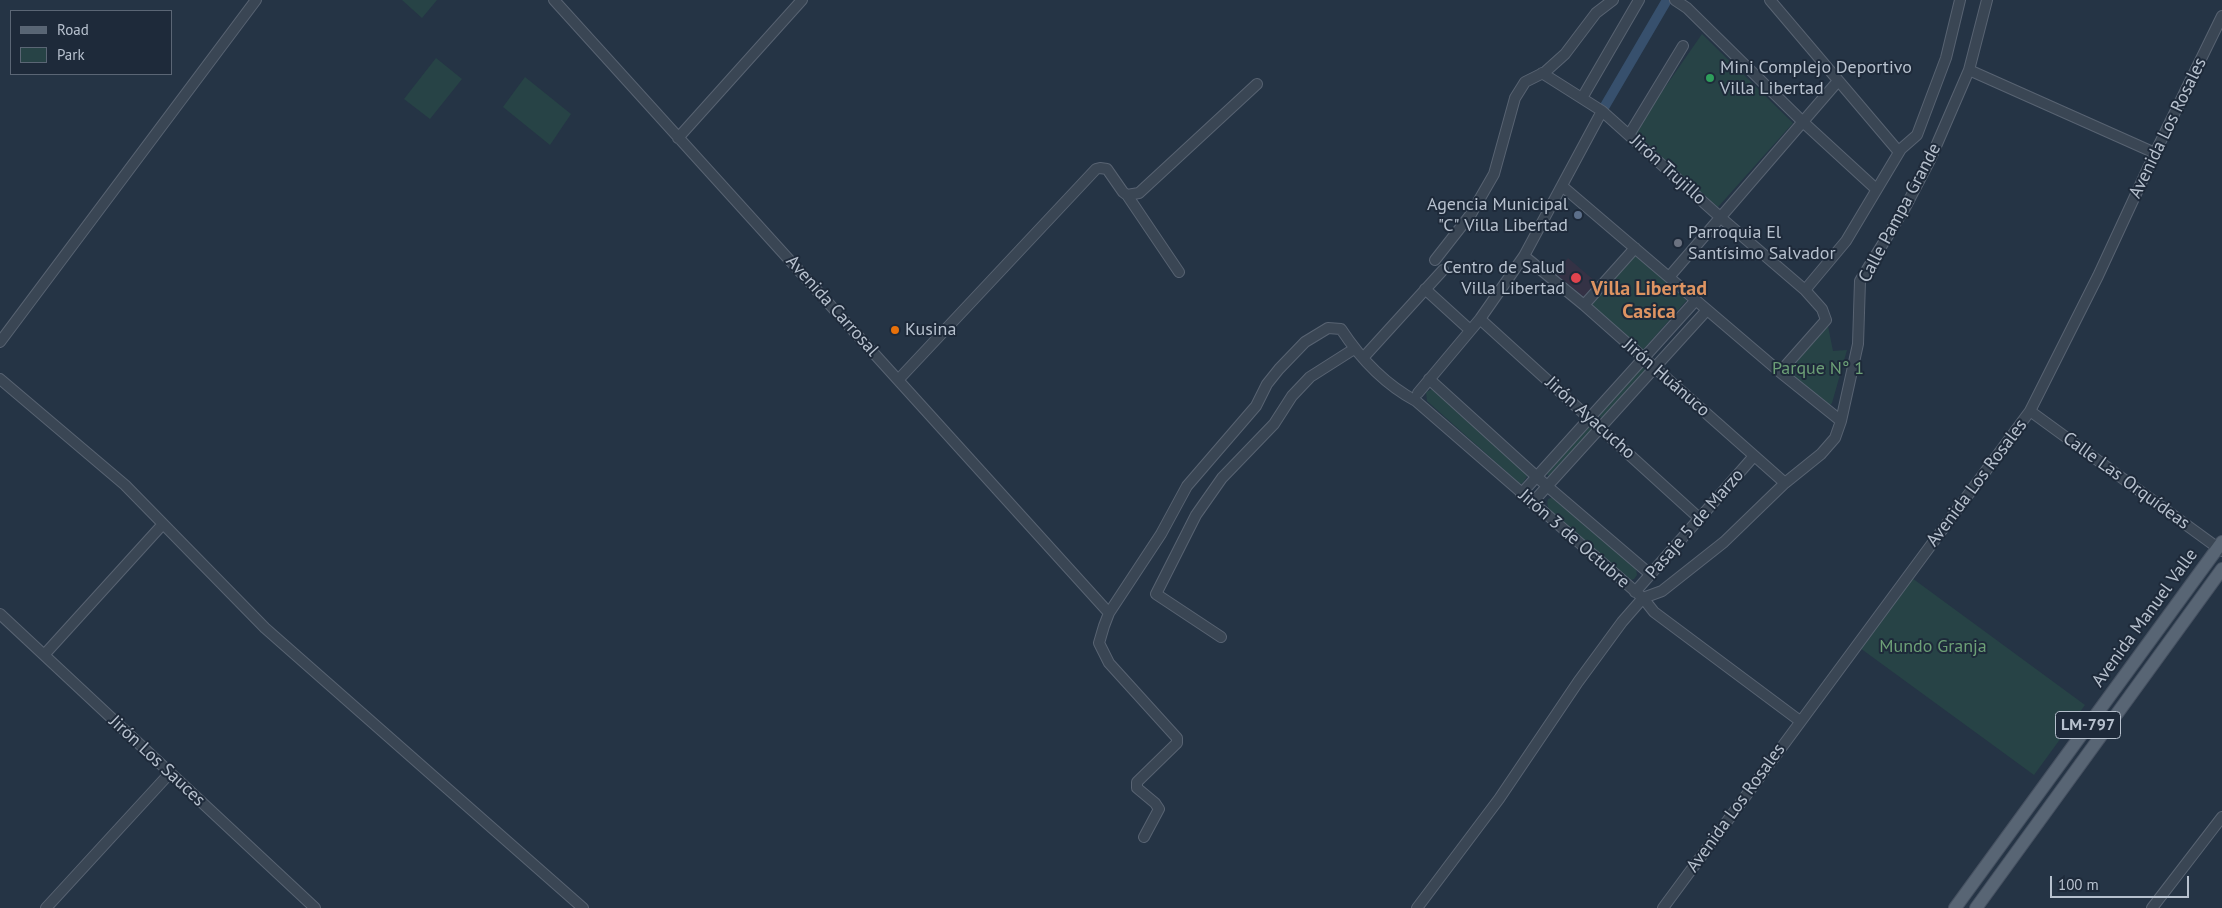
<!DOCTYPE html>
<meta charset="utf-8">
<style>
body{margin:0}
#map{position:relative;width:2222px;height:908px;overflow:hidden;background:#253445;font-family:"PT Sans",sans-serif}
canvas{display:block}
.legend{position:absolute;left:10px;top:10px;width:162px;height:65px;box-sizing:border-box;background:#1e2a3a;border:1px solid #5b6675;margin:0;padding:6px 9px;list-style:none;font-size:15px;color:#b7c1ce}
.legend li{display:flex;align-items:center;gap:10px;height:25px}
.legend b{width:25px;border:1px solid #5b6675}
.scale{position:absolute;left:2050px;top:876px;width:139px;height:22px;box-sizing:border-box;border:2px solid #b7c1ce;border-top:0;padding-left:6px;font-size:15px;line-height:18px;white-space:nowrap;color:#b7c1ce;-webkit-text-stroke:4px #1e2a3a;paint-order:stroke}
</style>
<div id="map">
<canvas width="2222" height="908"></canvas>
<ul class="legend">
<li><b style="height:6px;background:#586574"></b>Road</li>
<li><b style="height:14px;background:#274346"></b>Park</li>
</ul>
<div class="scale">100 m</div>
</div>
<script>
const ctx = document.querySelector('canvas').getContext('2d');
ctx.lineJoin = 'round';
function fill(path, color) { ctx.fillStyle = color; ctx.fill(path, 'evenodd'); }
function strokePath(path, color, width, dash) { ctx.strokeStyle = color; ctx.lineWidth = width; ctx.lineCap = dash ? 'butt' : 'round'; ctx.setLineDash(dash || []); ctx.stroke(path); }
function label(font, color, halo, rows, align = 'center') {
  ctx.font = font + ' "PT Sans",sans-serif'; ctx.lineWidth = 4; ctx.setLineDash([]); ctx.textBaseline = 'middle'; ctx.strokeStyle = halo; ctx.fillStyle = color; for (const [text, x, y, turn = 0] of rows) {
    ctx.save(); ctx.translate(x, y); ctx.rotate((+turn || 0) * Math.PI / 180); ctx.textAlign = isNaN(turn) ? turn : align; if (halo) ctx.strokeText(text, 0, 0); ctx.fillText(text, 0, 0); ctx.restore();
  }
}
fill(new Path2D(`
 M1568 258 1596 282 1584 297 1555 273Z`), '#343245');
fill(new Path2D(`
 M402 0H437L422 18Z
 M1702 34 1793 123 1718 207 1636 137 1634 132Z
 M436 58 462 79 430 119 404 99Z
 M525 77 571 114 550 145 503 107Z
 M1634 254 1687 300 1642 351 1589 305Z
 M1828 326 1833 351 1847 350 1832 403 1829 406 1790 374 1788 371Z
 M1642 367 1647 371 1603 419 1598 415Z
 M1432 389 1528 475 1522 484 1519 483 1427 401 1426 392Z
 M1589 424 1594 428 1550 477 1546 473Z
 M1553 497 1636 569 1637 575 1634 579 1628 581 1553 515C1549 510 1546 506 1548 499Z
 M1912 578 2085 705 2034 775 1860 648Z`), '#274346');
strokePath(new Path2D(`
 M1602 111 1667 0`), '#37506d', 10);
const minor = new Path2D(`
 M554 0 1109 613
 M1675 0 1687 8 1803 122 1876 189
 M1770 0 1899 152
 M1969 70 2155 153
 M1542 73 1602 111 1720 217 1805 290 1822 309 1826 320 1780 372
 M1582 98 1639 0
 M1629 135 1683 46
 M678 138 802 0
 M1562 186 1780 372 1841 421
 M1127 195 1179 272
 M1524 256 1584 305 1785 483
 M1435 260 1471 214 1494 174 1515 98 1525 82 1545 72 1565 54 1596 13 1613 0
 M1669 277 1838 81
 M1425 289 1470 330
 M1805 290 1846 241 1901 149 1917 135 1946 58 1960 0
 M1584 305 1635 248
 M1480 319 1699 518
 M0 342 256 0
 M1363 358 1443 270
 M0 379 125 485 265 628 583 908
 M899 379 1096 169 1100 168 1107 169 1123 192 1127 195 1139 193 1257 84
 M1429 379 1547 486 1650 574
 M1418 393 1480 319 1524 256 1602 111
 M2030 411 2222 551
 M1521 494 1696 300
 M1532 503 1707 310
 M1635 592 1754 456
 M0 614 315 908
 M1221 637 1156 594 1196 515 1222 478 1274 424 1292 396 1310 377 1354 349
 M44 655 163 524
 M1144 837 1159 809 1155 803 1137 788V782L1177 743V738L1109 663 1099 643 1104 626 1109 613 1161 534 1187 486 1256 406 1267 384 1279 369 1305 342 1328 328 1341 329C1360 358 1386 385 1416 401L1643 598 1654 612 1800 721
 M46 908 170 773
 M1417 908 1499 799 1578 682 1622 622 1643 598 1662 591 1724 542 1785 483 1821 454 1835 438 1841 421 1858 344 1860 281 1906 206 1930 160 1969 70 1987 0
 M1663 908 2030 411 2098 276 2155 153 2222 16
 M2152 908 2222 817`);
const major = new Path2D(`
 M1955 908 2222 542
 M1976 908 2222 569`);
strokePath(minor, '#586372', 12);
strokePath(major, '#465161', 14);
strokePath(minor, '#3a4654', 10);
strokePath(major, '#586574', 12);
for (const [x, y, r, color] of [
 [1710,78,5,"#2e9e5b"],
 [1578,215,5,"#5c6f8a"],
 [1678,243,5,"#6b7280"],
 [1576,278,6,"#e0444e"],
 [895,330,5,"#e8710a"]
]) { const dot = new Path2D(); dot.arc(x, y, r, 0, 2 * Math.PI); ctx.fillStyle = color; ctx.fill(dot); strokePath(dot, '#1e2a3a', 2); }
for (const [x, y, w] of [
 [2088,725,65]
]) { const box = new Path2D(); box.roundRect(x - w / 2, y - 13.5, w, 27, 4); ctx.fillStyle = '#1e2a3a'; ctx.fill(box); strokePath(box, '#b7c1ce', 1); }
label('bold 16px', '#b7c1ce', null, [
 ["LM-797",2088,725]
]);
label('18px', '#b7c1ce', '#1e2a3a', [
 ["Mini Complejo Deportivo",1720,68],
 ["Villa Libertad",1720,89],
 ["Agencia Municipal",1568,205,"right"],
 ["\"C\" Villa Libertad",1568,226,"right"],
 ["Parroquia El",1688,233],
 ["Santísimo Salvador",1688,254],
 ["Centro de Salud",1565,268,"right"],
 ["Villa Libertad",1565,289,"right"],
 ["Kusina",905,330]
], 'left');
label('18px', '#b7c1ce', '#1e2a3a', [
 ["Avenida Los Rosales",2168,128,-64],
 ["Jirón Trujillo",1668,170,42],
 ["Calle Pampa Grande",1900,213,-62],
 ["Avenida Carrosal",832,306,48],
 ["Jirón Huánuco",1666,378,41],
 ["Jirón Ayacucho",1590,418,42],
 ["Calle Las Orquídeas",2126,481,36],
 ["Avenida Los Rosales",1977,483,-53],
 ["Pasaje 5 de Marzo",1695,524,-49],
 ["Jirón 3 de Octubre",1574,539,41],
 ["Avenida Manuel Valle",2145,618,-54],
 ["Jirón Los Sauces",157,761,43],
 ["Avenida Los Rosales",1736,808,-54]
]);
label('18px', '#6da077', '#1e2a3a', [
 ["Parque N° 1",1818,369],
 ["Mundo Granja",1933,647]
]);
label('bold 20px', '#de9462', '#1e2a3a', [
 ["Villa Libertad",1649,289],
 ["Casica",1649,312]
]);
</script>
